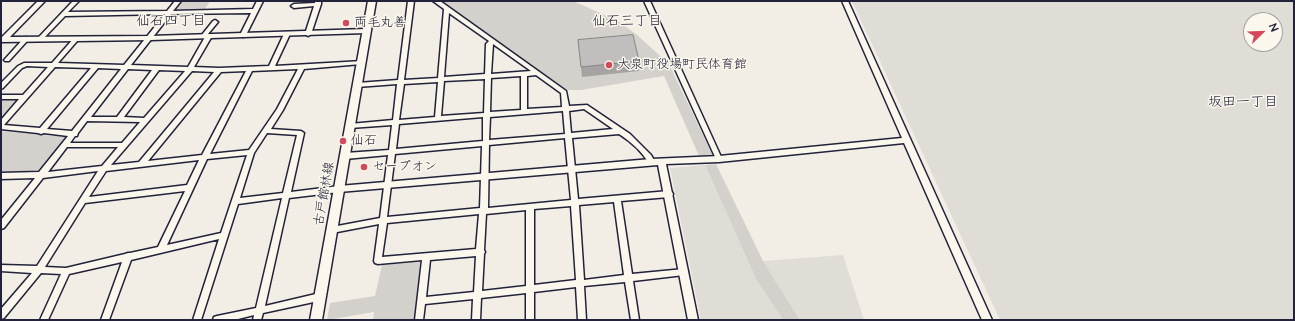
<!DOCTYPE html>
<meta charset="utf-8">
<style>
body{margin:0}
#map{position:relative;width:1295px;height:321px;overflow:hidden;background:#f2eee5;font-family:"Architects Daughter",sans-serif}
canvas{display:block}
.frame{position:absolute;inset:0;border:2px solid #22223b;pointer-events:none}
.north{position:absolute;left:1243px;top:12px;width:40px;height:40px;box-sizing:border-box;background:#fbf7ec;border:1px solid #a4a2a5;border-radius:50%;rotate:67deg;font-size:11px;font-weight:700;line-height:16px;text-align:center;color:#22223b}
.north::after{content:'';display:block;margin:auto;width:14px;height:18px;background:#d1495b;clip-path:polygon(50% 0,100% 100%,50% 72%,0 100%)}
</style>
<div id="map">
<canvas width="1295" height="321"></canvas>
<div class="frame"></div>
<div class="north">N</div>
</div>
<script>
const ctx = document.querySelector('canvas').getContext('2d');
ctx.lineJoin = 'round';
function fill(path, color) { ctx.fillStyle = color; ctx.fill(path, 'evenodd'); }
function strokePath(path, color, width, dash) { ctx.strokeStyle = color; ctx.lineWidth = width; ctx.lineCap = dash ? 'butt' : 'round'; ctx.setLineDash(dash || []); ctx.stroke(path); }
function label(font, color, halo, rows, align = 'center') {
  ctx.font = font + ' "Architects Daughter","Klee One",sans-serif'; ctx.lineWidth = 3; ctx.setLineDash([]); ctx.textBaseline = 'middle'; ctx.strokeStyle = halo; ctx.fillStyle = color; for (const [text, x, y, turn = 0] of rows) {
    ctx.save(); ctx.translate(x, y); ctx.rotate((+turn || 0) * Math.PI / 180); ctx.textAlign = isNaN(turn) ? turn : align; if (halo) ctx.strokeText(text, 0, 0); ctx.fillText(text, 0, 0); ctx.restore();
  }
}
fill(new Path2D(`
 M852 1H1294V320H1000ZM1251 20H1275V44H1251Z
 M705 165 756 279 783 320H701L670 168Z
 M843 255 864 320H800L763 261Z`), '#e0dcd6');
fill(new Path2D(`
 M181 1H210L204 11H175Z
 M438 1H573L618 21 637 35 669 64 712 154 699 156 664 76 581 90H568Z
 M1 99H19L1 120Z
 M1 131 66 137 67 138 41 171 1 173Z
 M716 164 763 261 800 320H783L756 279 705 165Z
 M420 262 414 320H373L374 312 327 320 330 303 375 296 382 265Z`), '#d4d1cc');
const minor = new Path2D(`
 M73 1H79L68 12 167 11 175 1H181L173 11 253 9 257 1H263L246 35 243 37 240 35 251 13 171 14 131 65 188 67 205 37H202L201 36 213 21 215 20 218 22 208 34 212 36 194 67 219 68 269 66 284 34 287 32 290 34 275 66 363 61 364 62 363 63 361 64 304 69 283 110 271 129 301 131 304 133 291 192 339 186 342 187 343 189 342 191 339 192 289 198 265 306 320 293 323 294 324 297 323 300 263 313 261 320H253L254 315 234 320H213L214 317 217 316 256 308 282 198 238 204 201 320H193L219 239 131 260 109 320H101L122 262 69 274 48 320H40L61 274 41 273 4 318 1 319V309L32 273 1 271V265L37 266 98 171 43 178 4 228 1 229V220L35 178 1 179V173L39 172 68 136 44 133 41 134 38 133 1 129V120L19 99H1V95H23L48 67 27 66 22 68 3 88 1 89V83L18 66 24 63H52L74 38 76 37 79 39 78 40 58 63 124 65 165 14 65 16 42 40H38V38ZM55 67 91 68 40 128 4 125ZM98 68 121 69 72 131 47 129ZM128 69 152 70 117 117H91ZM298 69 277 109 249 150 210 154 252 71ZM159 70 185 71 144 118 124 117ZM192 71 214 72 139 162 111 165ZM246 71 202 155 148 161 221 72ZM87 121 140 122 122 143H70L75 136H77L78 133ZM267 133 297 135 283 193 240 198 254 153ZM67 147H118L102 166 48 172ZM247 155 221 233 167 245 207 159ZM199 160 187 185 89 197 106 171ZM185 191 158 247 130 253H128L125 254 66 268 45 267 85 203Z
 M315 1H321V4L311 34 308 36 305 34 314 6 294 8 291 6 294 4 315 3Z
 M408 1H414L404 80 438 78 444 9 433 1H440L566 91 569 106 587 105 630 134 651 155 655 162 651 165 649 164C643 152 630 141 619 134L572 138 578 199 669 191 672 192 673 194 672 196 669 197 621 201 632 274 684 269 687 270 688 272 687 274 684 275 633 281 639 320H631L625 282 584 286 586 320H578L576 287 534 292V320H526V293L481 298 480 320H472L473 299 425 304 423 320H415L422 260 378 264 375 263 374 261 379 224 332 233 329 232 328 230 329 228 332 227 380 218 388 155 345 159 342 156 345 153 389 150 392 125 350 128 347 126 350 124 393 120 397 84 357 87 354 85 357 83 398 80ZM449 13 489 41 486 44 485 74 444 77ZM493 44 531 71 491 74ZM536 75 561 93 562 107 527 109V76ZM521 76V110L490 112 491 78ZM485 79 484 113 441 116 444 81ZM438 82 435 117 399 120 404 84ZM584 109 613 129 571 133 569 111ZM563 111 565 134 489 140 490 117ZM483 117V141L396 149 399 124ZM565 138 571 200 488 208 489 145ZM482 146 480 208 387 217 395 154ZM614 202 624 275 584 280 579 205ZM571 206 576 280 534 285V209ZM526 210V286L482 291 484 254 485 252 484 250 486 214ZM479 214 476 249 382 257 387 223ZM476 256 474 292 426 297 430 260Z
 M644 1H650L722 159 721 161H717L716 159Z
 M26 37 28 38V40L9 61H5L4 60 5 59 24 38Z`);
const tertiary = new Path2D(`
 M38 1H45L10 37 151 36 366 29 369 31 366 33 151 40 1 42V38Z
 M842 1H848L992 320H982L904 143 719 162 666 164 698 320H688L658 165 339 192 336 191 335 189 336 187 339 186 651 159 719 156 902 138Z`);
const secondary = new Path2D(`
 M368 1H376L322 320H310Z`);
strokePath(minor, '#22223b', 3);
strokePath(tertiary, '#22223b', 3);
strokePath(secondary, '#22223b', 3);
fill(minor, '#fbf7ec');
fill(tertiary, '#fbf7ec');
fill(secondary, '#fbf7ec');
fill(new Path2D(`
 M578 40 639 61V71L582 77Z`), '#a7a3a3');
const building = new Path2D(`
 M633 35 639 61 581 67 578 40Z`);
fill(building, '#c2bebe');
strokePath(building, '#888585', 1);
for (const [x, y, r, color] of [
 [346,23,4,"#d1495b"],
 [609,65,4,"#d1495b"],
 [343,141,4,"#d1495b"],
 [364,167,4,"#d1495b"]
]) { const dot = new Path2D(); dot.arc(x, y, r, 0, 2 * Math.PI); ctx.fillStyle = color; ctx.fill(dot); strokePath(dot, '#fbf7ec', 1.5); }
label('13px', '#22223b', '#fbf7ec', [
 ["両毛丸善",354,23],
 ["大泉町役場町民体育館",617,65],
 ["仙石",351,141],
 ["セーブオン",372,167]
], 'left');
label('13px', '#22223b', '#fbf7ec', [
 ["古戸館林線",325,194,-80]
]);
label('14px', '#22223b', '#fbf7ec', [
 ["仙石四丁目",171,22],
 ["仙石三丁目",627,22],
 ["坂田一丁目",1243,103]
]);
</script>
